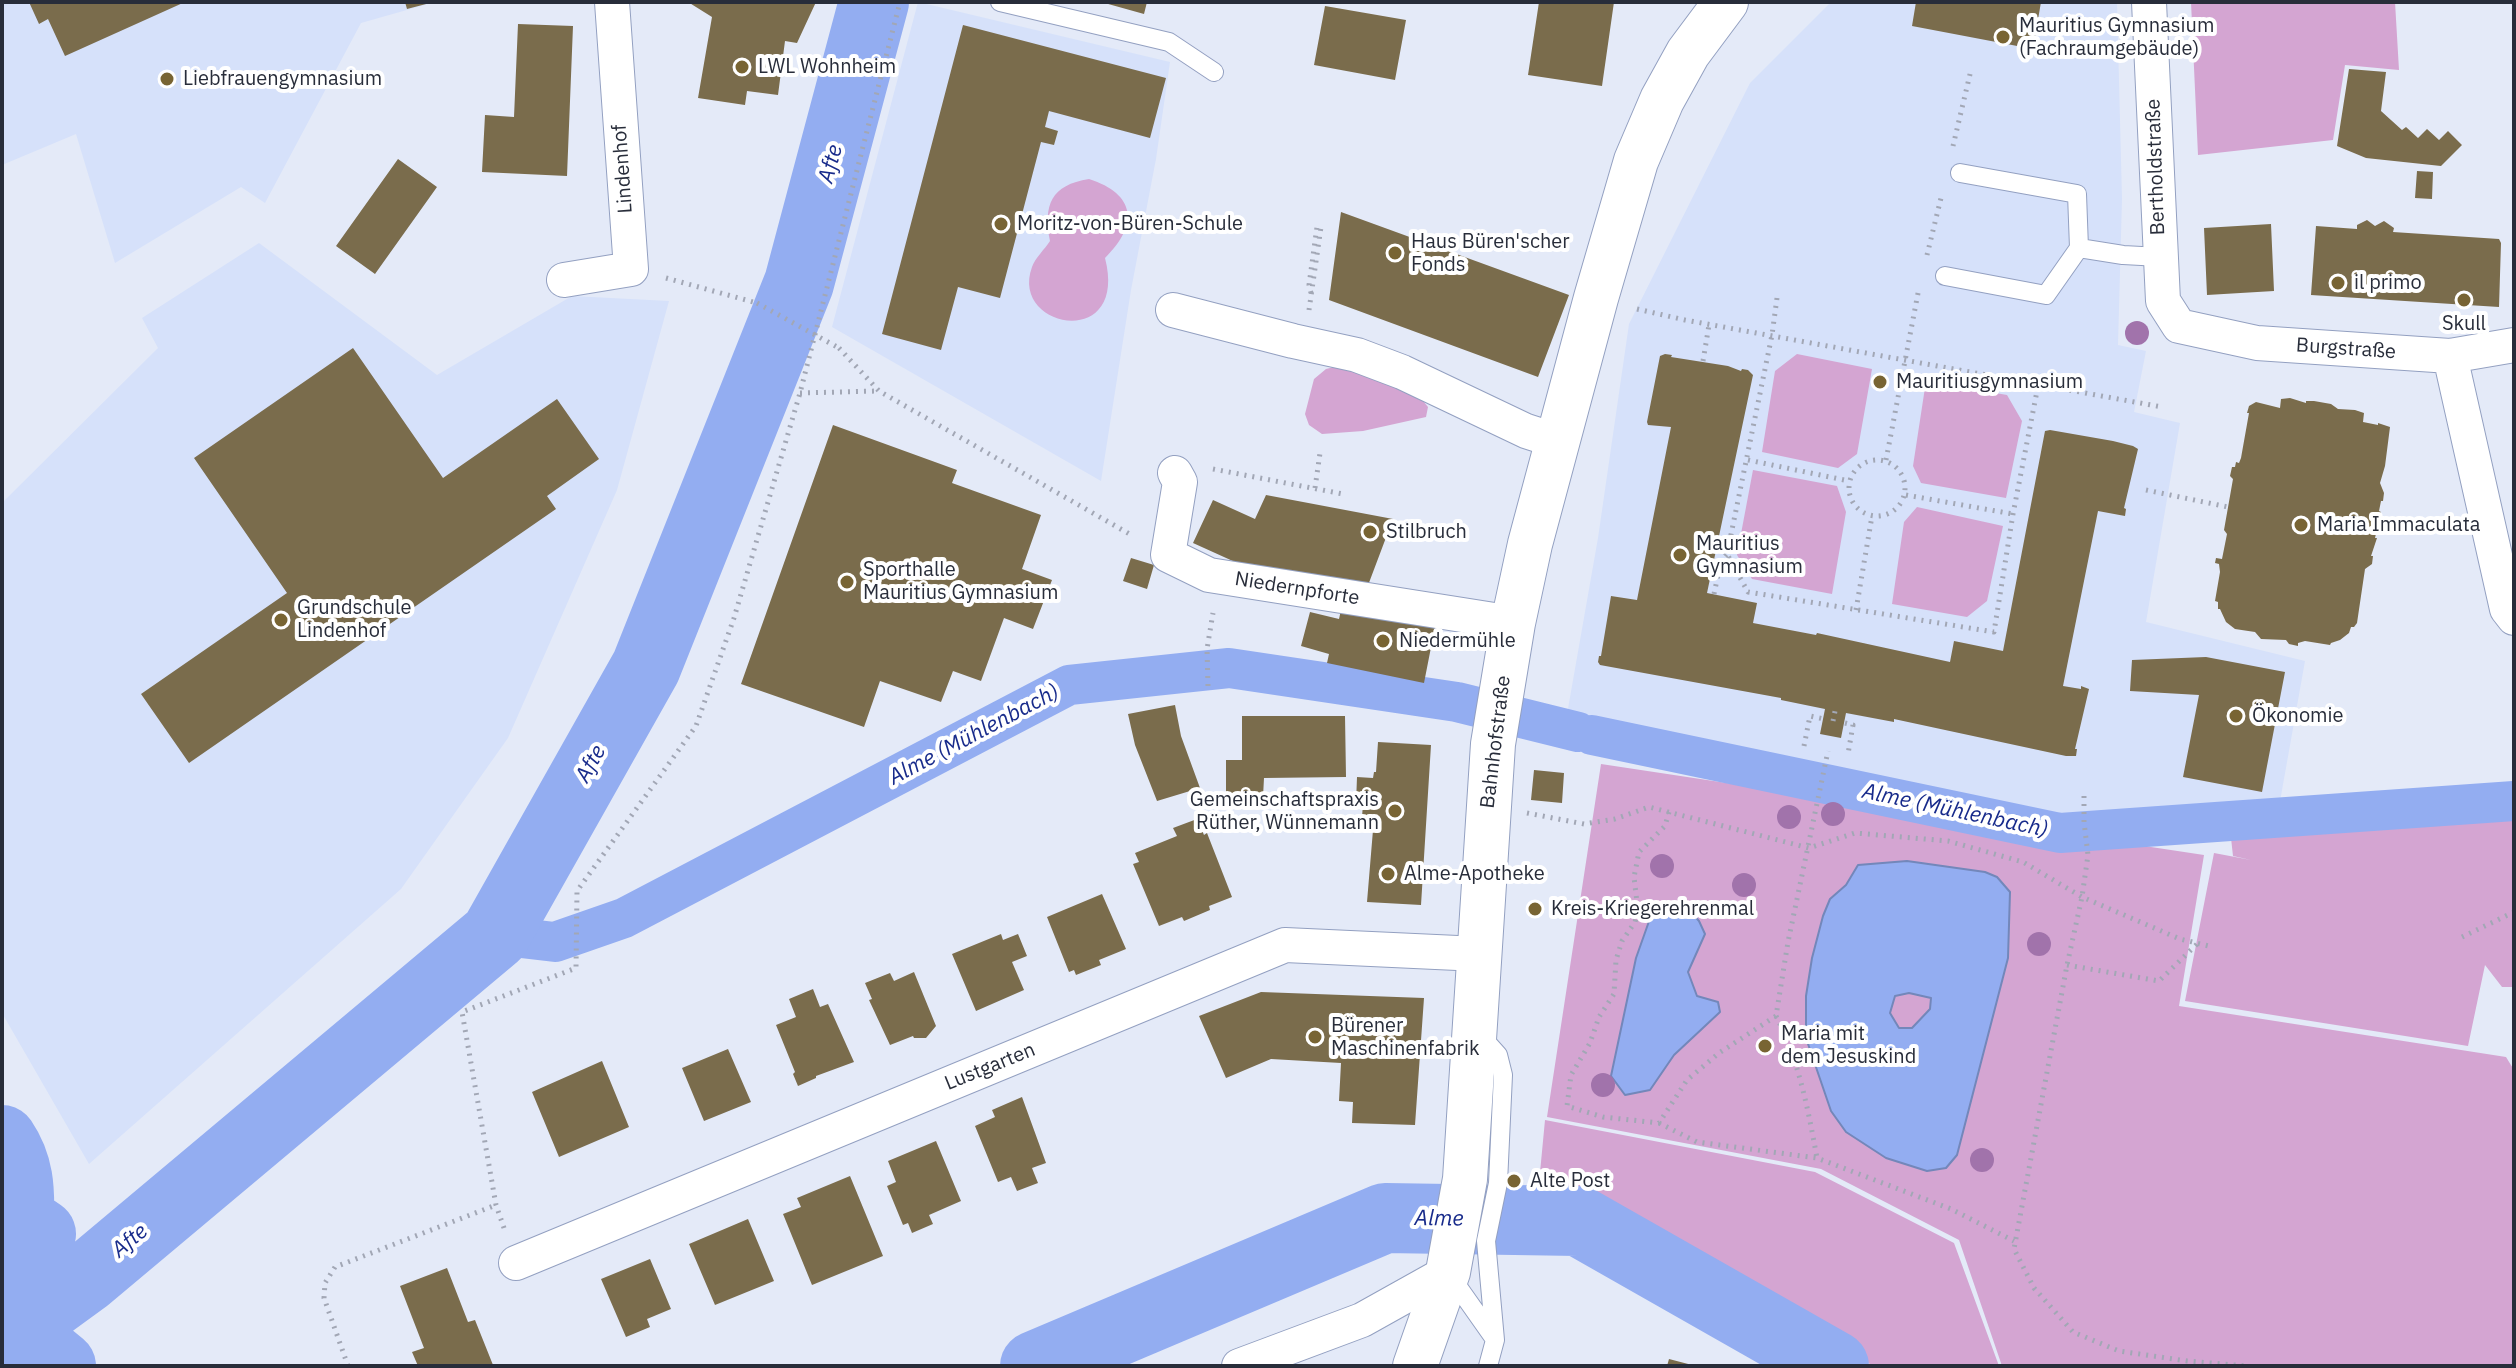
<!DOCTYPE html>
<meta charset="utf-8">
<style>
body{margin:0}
#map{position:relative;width:2516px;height:1368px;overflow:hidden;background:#e4eaf8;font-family:"IBM Plex Sans",sans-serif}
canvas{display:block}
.frame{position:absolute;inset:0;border:4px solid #282d3a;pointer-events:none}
</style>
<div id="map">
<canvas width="2516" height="1368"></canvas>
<div class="frame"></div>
</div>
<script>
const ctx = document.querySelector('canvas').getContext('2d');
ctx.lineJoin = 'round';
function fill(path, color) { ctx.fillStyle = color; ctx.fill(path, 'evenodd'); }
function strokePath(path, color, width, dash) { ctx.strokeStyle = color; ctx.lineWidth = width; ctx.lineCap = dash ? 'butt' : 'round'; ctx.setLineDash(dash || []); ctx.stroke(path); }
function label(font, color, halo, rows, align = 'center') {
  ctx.font = font + ' "IBM Plex Sans",sans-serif'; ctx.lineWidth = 8; ctx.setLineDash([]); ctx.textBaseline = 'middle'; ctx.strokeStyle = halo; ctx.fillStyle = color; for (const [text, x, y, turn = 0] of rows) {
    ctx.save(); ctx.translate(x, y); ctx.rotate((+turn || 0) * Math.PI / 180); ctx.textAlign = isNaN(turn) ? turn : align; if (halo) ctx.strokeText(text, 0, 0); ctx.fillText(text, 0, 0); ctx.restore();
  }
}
fill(new Path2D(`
 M2 2H435L361 23 265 203 241 187 115 263 76 134 2 165Z
 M918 2 1170 62 1156 159 1131 290 1101 481 832 327Z
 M1831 2H2117L2122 199 2118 345 2146 351 2134 412 2180 423 2146 622 2305 661 2279 807 2069 819 1566 720 1598 538 1629 324 1750 83Z
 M259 243 437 375 572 296 669 301 617 490 508 738 401 889 89 1164 2 1013V503L158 348 142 318Z`), '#d6e1fa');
fill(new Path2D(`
 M2191 2H2395L2399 70 2345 65 2333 140 2198 155Z
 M1089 179C1136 194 1139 225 1105 258 1129 351 1009 329 1032 267 1035 258 1045 249 1050 241 1043 205 1051 185 1089 179Z
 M1797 354 1872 369 1857 454 1838 468 1762 452 1775 371Z
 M1342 365 1419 396 1428 407 1426 417 1363 431 1322 434 1309 425 1305 414 1314 379 1326 369Z
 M1926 381 2007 395 2022 421 2006 498 1921 483 1913 466Z
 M1753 470 1837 486 1846 512 1832 594 1752 579 1737 555Z
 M1917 507 2003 526 1987 601 1967 617 1892 604 1904 522Z
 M1601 764 2204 855 2179 1006 2506 1057 2514 1070V1366H2002L1959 1240 1821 1169 1547 1117Z
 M2514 816V987H2502L2485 965 2468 1046 2185 1001 2214 853 2251 860 2233 856 2231 838Z
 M1545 1120 1815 1172 1954 1243 1999 1366H1873L1838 1343 1539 1183Z`), '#d4a5d2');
const water = new Path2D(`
 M1907 861 1985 872 1997 877 2010 892 2008 958 1957 1155 1946 1168 1927 1171 1886 1158 1846 1132 1831 1111 1806 1038V996L1812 958 1823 916 1830 899 1846 885 1858 865ZM1909 993 1931 998 1930 1009 1912 1028H1899L1890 1013 1895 996Z
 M1665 907H1687L1699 921 1705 934 1688 972 1697 996 1718 1002 1720 1012 1674 1055 1650 1090 1625 1095 1611 1076 1636 958 1653 910Z`);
fill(water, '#93adf1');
strokePath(water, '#7387ba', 2);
strokePath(new Path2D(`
 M1592 735 2060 833 2514 801
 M495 935 555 942 624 918 1069 685 1229 668 1457 702 1578 732`), '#93adf1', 40);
strokePath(new Path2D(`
 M2 1140C19 1165 20 1189 19 1219L41 1234 16 1329
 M16 1329 86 1278 495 935 646 667 799 283 874 2
 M16 1329 61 1366
 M1035 1366 1385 1218 1579 1221 1834 1366`), '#93adf1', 70);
fill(new Path2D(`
 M29 2H185L65 56 48 19 39 24Z
 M405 2H430V3L407 9Z
 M688 2H816L797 43 785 41 778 95 747 91 745 105 698 98 712 17Z
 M1101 2H1147L1144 14Z
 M1539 2H1614L1602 86 1528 75Z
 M1916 2H2041L2033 49 1912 26Z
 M1325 6 1406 20 1395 80 1314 65Z
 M518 24 573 26 567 176 482 172 485 115 514 117Z
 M963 25 1166 78 1150 138 1049 111 1045 127 1058 131 1054 145 1041 142 1000 298 958 287 941 350 882 334Z
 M2349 69 2386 72 2381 111 2402 130 2406 127 2418 138 2427 129 2439 140 2448 131 2462 145 2441 166 2366 158 2337 146Z
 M398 159 437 187 375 274 336 246Z
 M2417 171 2433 172 2432 199 2415 198Z
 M1341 212 1569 295 1538 377 1329 300Z
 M2367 220 2375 226 2384 221 2394 228 2393 232 2499 239 2501 243 2499 307 2311 295 2316 226 2357 229V225Z
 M2271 224 2274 291 2207 295 2204 228Z
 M353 348 443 478 557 399 599 459 547 496 556 509 189 763 141 694 287 593 194 458Z
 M1665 354 1672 355 1671 357 1728 366 1741 371 1742 369 1748 370 1753 375 1707 593 1757 603 1753 623 1816 635 1817 633 1950 662 1954 641 2003 651 2045 431 2050 430 2113 441 2133 446 2138 449 2124 508 2126 509 2125 516 2098 511 2063 686 2081 689V686L2089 689 2075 749H2077L2076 756H2066L1894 719V722L1846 713 1841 738 1820 734 1825 709 1781 700V698L1600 665 1598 662 1599 656H1601L1611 596 1637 600 1671 427 1648 425 1647 422 1660 356Z
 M2290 398 2306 403V401H2314L2331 404 2338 409 2355 410 2364 413 2363 422 2378 425V423L2390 427 2385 466 2380 483 2384 493 2383 501H2381L2379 511 2381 512 2375 538H2377L2371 556H2373L2372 564 2365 569 2357 623 2354 627H2351L2349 633 2340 640 2331 643 2330 645 2305 641 2298 643V646L2289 644 2286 640 2261 639 2255 632 2235 629 2226 622 2220 609H2218V602L2215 601 2220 572 2219 564 2215 563 2216 558 2222 559 2227 534 2224 530 2233 479 2230 476 2232 467H2235L2236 462 2239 463 2241 458 2249 413H2247L2249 406 2256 402 2280 408 2281 399Z
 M833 425 957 470 952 483 1041 515 1022 569 1052 580 1033 629 1004 618 981 681 953 671 941 702 880 681 864 727 741 684Z
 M1266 495 1393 519 1367 588 1235 562 1193 543 1213 500 1255 519Z
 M1131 558 1154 565 1147 589 1123 581Z
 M1341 610 1435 627 1424 683 1327 663 1329 654 1301 646 1310 612 1339 619Z
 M2206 657 2285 672 2262 792 2183 777 2199 695 2130 691 2132 660Z
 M1175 705 1181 736 1200 788 1157 801 1135 745 1128 714Z
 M1242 716H1345L1346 777 1264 778 1263 797H1226V760H1242Z
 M1378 742 1431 745 1421 905 1367 902 1374 818 1362 817 1363 804H1356L1357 777 1373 778 1374 772H1376Z
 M1534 770 1564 773 1562 803 1531 800Z
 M1197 819 1204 835 1207 833 1232 897 1209 906 1210 910 1184 921 1182 917 1159 926 1133 864 1139 862 1135 853 1177 836 1173 828Z
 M1102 894 1126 949 1099 960 1101 965 1076 975 1074 970 1069 972 1047 917Z
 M1001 934 1003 940 1018 934 1027 956 1012 962 1024 990 976 1011 952 954Z
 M914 972 936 1026 926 1038H914L913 1036 890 1045 869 1000 872 999 865 983 890 973 894 981Z
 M813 989 820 1007 828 1004 854 1062 816 1076V1078L798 1086 793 1074 795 1072 776 1025 796 1017 789 999Z
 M1261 992 1424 998 1415 1125 1352 1123 1353 1102 1339 1101 1341 1063 1271 1059 1226 1078 1199 1016Z
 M728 1049 751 1102 704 1121 682 1068Z
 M602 1061 629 1127 559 1157 532 1092Z
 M1022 1097 1046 1163 1032 1168 1038 1183 1017 1191 1011 1177 998 1182 975 1126 995 1117 992 1110Z
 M936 1141 961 1201 929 1215 933 1224 912 1233 908 1223 903 1225 887 1186 896 1182 888 1161Z
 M850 1176 883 1256 812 1285 783 1214 801 1207 797 1198Z
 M748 1219 774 1281 715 1305 689 1244Z
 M650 1259 671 1309 647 1319 650 1327 626 1337 601 1279Z
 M447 1268 468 1322 475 1320 493 1365 418 1366 412 1352 424 1348 400 1286Z
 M1669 1359 1692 1365 1691 1366H1667Z`), '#7a6c4c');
const service = new Path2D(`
 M1000 2 1169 42 1214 72
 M1960 173 2077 194 2079 248
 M1945 276 2046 295 2079 248 2123 255 2160 257
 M1480 1035 1498 1055 1503 1075 1498 1183 1486 1241 1495 1340 1488 1366
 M1451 1277 1494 1338`);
const minor = new Path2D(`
 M2149 2 2163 301 2179 326 2257 343 2450 356 2514 345
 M564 280 631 269 612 2
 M1173 310 1293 341 1357 355 1402 372 1526 431 1557 441
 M2450 356 2507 609 2514 618
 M1175 473 1180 482 1168 555 1209 575 1513 623
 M516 1263 1285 945 1479 954
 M1239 1366 1362 1320 1448 1272`);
const secondary = new Path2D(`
 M1415 1366 1448 1272 1465 1179 1493 744 1513 623 1530 544 1596 298 1636 161 1662 100 1688 53 1726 2`);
strokePath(service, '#93a0c1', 20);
strokePath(minor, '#93a0c1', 36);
strokePath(secondary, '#93a0c1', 46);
strokePath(new Path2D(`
 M1953 146 1971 70
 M1927 255 1942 194
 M666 278 757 303
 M1311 293 1309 285 1317 227
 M1777 298 1772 335 1727 554 1748 592 1994 632 2013 514 2038 386
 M1637 309 1685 320 2162 407
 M1309 310 1321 227
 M839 348 879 391 1133 536
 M1703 361 1709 325
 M800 393 878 391
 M1748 460 1849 481
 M1886 460 1919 288
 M1849 488a28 28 0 1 1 56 0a28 28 0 1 1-56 0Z
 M1213 469 1343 494
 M1315 488 1320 453
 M2146 490 2228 507
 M1906 495 2013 514
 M1714 594 1721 561 1727 554
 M1856 610 1872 516
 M1208 686 1207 649 1213 613
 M1833 721 1835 711
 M1845 723 1853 725 1848 754
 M1804 746 1810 716 1824 719
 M2084 796V822L2088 855 2082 897 2067 965 2014 1249 2034 1288 2073 1332 2119 1351 2187 1361 2247 1366
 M1669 812 1665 826 1639 852 1634 877 1638 911 1635 922 1622 941 1616 960 1614 994 1599 1017 1590 1043 1571 1075 1567 1106 1603 1117 1659 1123 1687 1080 1719 1053 1776 1016 1788 942 1828 751
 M1527 813 1584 824 1615 819 1649 807 1809 848 1855 833 1948 841 2023 862 2082 897 2180 939 2213 947
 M2462 937 2514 912
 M2067 965 2159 981 2197 944
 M1776 1016C1799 1061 1808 1109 1817 1158
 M1659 1123 1697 1142 1817 1158 1951 1209 2014 1241
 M504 1228 496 1205 462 1012 576 968 577 891 696 726 734 618 800 393 900 2
 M348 1366 324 1298 325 1283 335 1267 496 1205`), '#a2a7b5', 5, [2, 6]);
strokePath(service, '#fff', 18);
strokePath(minor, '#fff', 34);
strokePath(secondary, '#fff', 44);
strokePath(new Path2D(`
 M757 303 839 348`), '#a2a7b5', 5, [2, 6]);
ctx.fillStyle = '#a173ab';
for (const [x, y] of [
 [2137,333],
 [1833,814],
 [1789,817],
 [1662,866],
 [1744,885],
 [2039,944],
 [1603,1085],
 [1982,1160]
]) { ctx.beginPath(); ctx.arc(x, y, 12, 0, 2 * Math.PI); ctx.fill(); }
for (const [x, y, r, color] of [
 [2003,37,8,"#786433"],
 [742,67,8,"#786433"],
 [167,79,8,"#786433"],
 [1001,224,8,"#786433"],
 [1395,253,8,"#786433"],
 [2338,283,8,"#786433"],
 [2464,300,8,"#786433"],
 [1880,382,8,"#786433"],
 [2301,525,8,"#786433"],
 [1370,532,8,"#786433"],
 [1680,555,8,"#786433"],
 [847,582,8,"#786433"],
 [281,620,8,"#786433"],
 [1383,641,8,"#786433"],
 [2236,716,8,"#786433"],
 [1395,811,8,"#786433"],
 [1388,874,8,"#786433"],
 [1535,909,8,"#786433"],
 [1315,1037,8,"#786433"],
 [1765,1046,8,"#786433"],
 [1514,1181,8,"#786433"]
]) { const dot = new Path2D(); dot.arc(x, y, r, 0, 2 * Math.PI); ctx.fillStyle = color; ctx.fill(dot); strokePath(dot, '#fff', 3); }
label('20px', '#282d3a', '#fff', [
 ["Mauritius Gymnasium",2019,26],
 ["(Fachraumgebäude)",2019,49],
 ["LWL Wohnheim",758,67],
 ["Liebfrauengymnasium",183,79],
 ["Moritz-von-Büren-Schule",1017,224],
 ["Haus Büren'scher",1411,242],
 ["Fonds",1411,265],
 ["il primo",2354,283],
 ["Skull",2464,324,"center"],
 ["Mauritiusgymnasium",1896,382],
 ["Maria Immaculata",2317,525],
 ["Stilbruch",1386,532],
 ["Mauritius",1696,544],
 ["Gymnasium",1696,567],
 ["Sporthalle",863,570],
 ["Mauritius Gymnasium",863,593],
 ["Grundschule",297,608],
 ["Lindenhof",297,631],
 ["Niedermühle",1399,641],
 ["Ökonomie",2252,716],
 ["Gemeinschaftspraxis",1379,800,"right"],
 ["Rüther, Wünnemann",1379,823,"right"],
 ["Alme-Apotheke",1404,874],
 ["Kreis-Kriegerehrenmal",1551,909],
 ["Bürener",1331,1026],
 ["Maschinenfabrik",1331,1049],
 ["Maria mit",1781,1034],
 ["dem Jesuskind",1781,1057],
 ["Alte Post",1530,1181]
], 'left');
label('20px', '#282d3a', '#fff', [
 ["Bertholdstraße",2156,167,-92],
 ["Lindenhof",623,169,-94],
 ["Burgstraße",2346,349,4],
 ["Niedernpforte",1297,589,9],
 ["Bahnhofstraße",1496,742,-83],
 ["Lustgarten",990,1067,-22]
]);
label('italic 22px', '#182b8b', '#fff', [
 ["Afte",831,164,-75],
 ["Alme (Mühlenbach)",974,735,-28],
 ["Afte",591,764,-61],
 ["Alme (Mühlenbach)",1955,811,12],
 ["Alme",1439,1219,1],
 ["Afte",130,1241,-40]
]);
</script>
